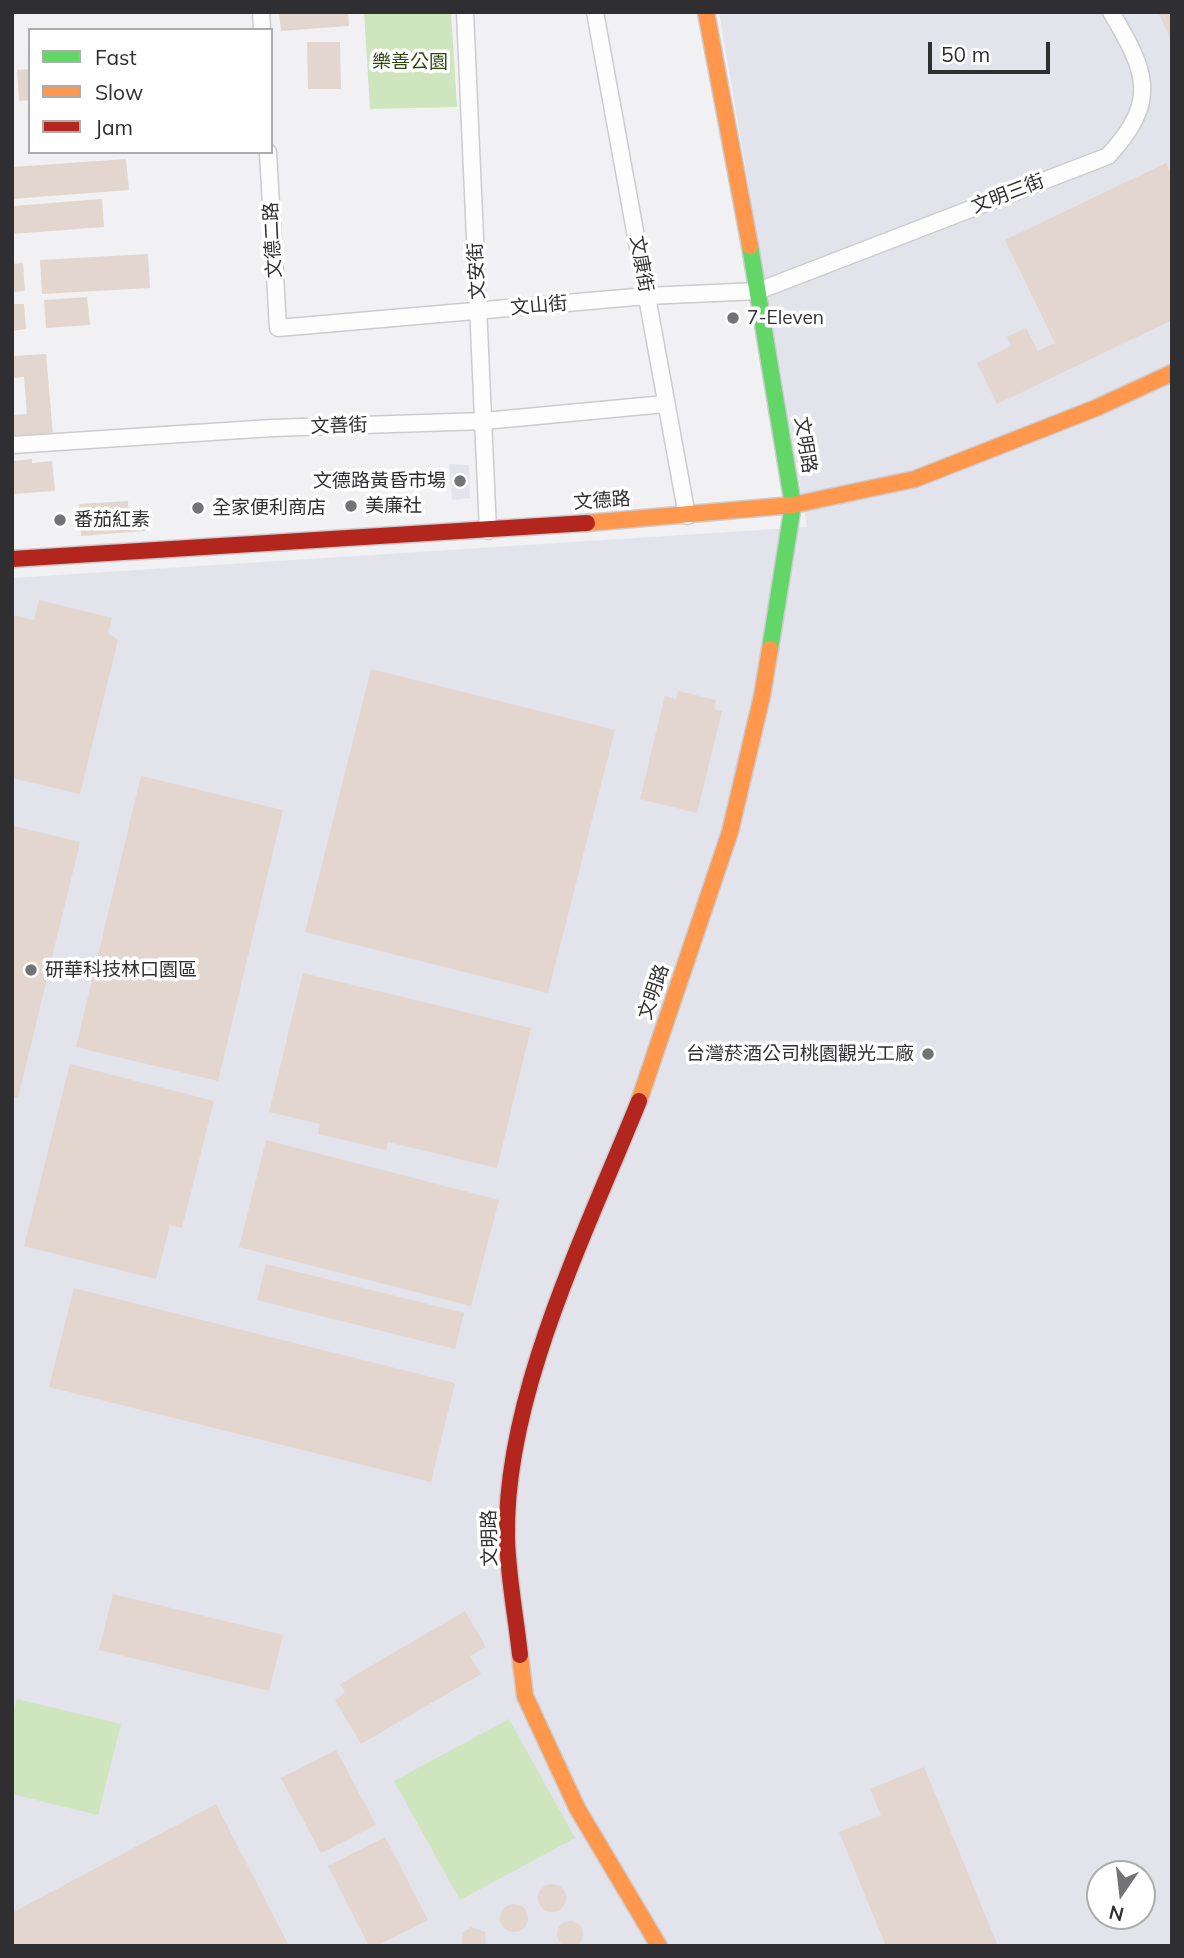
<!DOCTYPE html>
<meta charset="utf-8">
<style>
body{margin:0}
#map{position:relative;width:1184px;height:1958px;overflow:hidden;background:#f1f1f4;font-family:Mulish,sans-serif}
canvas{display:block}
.frame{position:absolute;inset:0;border:14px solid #2f2f31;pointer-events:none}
.legend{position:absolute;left:28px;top:28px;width:245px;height:126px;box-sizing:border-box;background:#fff;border:2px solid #acacad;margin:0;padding:9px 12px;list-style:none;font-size:21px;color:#2f2f31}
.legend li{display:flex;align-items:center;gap:14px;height:35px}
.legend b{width:35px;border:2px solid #acacad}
.north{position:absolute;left:1086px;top:1860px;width:70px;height:70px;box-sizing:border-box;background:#fff;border:2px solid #acacad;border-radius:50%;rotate:194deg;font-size:19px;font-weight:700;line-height:28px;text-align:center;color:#2f2f31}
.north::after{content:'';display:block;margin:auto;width:24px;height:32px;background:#737375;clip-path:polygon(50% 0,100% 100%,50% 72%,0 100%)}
.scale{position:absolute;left:928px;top:42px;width:122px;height:32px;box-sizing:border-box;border:4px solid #2f2f31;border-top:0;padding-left:9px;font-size:21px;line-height:24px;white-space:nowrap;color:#2f2f31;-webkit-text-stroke:5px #fff;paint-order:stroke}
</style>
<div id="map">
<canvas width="1184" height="1958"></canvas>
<div class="frame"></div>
<ul class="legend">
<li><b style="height:9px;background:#63d668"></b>Fast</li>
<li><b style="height:9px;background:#ff974d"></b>Slow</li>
<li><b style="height:9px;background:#b3261e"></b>Jam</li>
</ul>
<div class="north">N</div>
<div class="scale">50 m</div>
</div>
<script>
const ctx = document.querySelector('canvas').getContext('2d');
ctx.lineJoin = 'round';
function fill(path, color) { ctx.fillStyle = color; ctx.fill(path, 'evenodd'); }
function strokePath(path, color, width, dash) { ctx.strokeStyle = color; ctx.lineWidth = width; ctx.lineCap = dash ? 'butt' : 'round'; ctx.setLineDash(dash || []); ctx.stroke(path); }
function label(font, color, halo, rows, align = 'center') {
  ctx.font = font + ' Mulish,"Noto Sans TC",sans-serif'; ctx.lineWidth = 7; ctx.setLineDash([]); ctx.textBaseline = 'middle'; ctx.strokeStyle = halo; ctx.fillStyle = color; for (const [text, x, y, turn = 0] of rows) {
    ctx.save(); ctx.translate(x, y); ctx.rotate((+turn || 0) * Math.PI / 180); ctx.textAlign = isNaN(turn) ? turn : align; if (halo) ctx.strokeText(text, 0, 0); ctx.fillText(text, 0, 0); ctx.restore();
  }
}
fill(new Path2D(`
 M719 12H1172V1946H12V578L807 527ZM1100 1874H1142V1916H1100Z
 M449 464 469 465 470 498 452 500Z`), '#e3e3eb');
fill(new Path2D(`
 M364 12H451L457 107 370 109Z
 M17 1699 121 1724 98 1815 12 1794V1717Z
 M509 1719 575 1838 460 1900 394 1781Z`), '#cee5bd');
fill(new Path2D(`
 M279 12H348L349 26 281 31Z
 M1158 12H1172V42Z
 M307 42H340L341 89H308Z
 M30 69V100L19 101 17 70Z
 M126 159 129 190 12 199V167Z
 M1166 163 1172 176V320L997 404 977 363 1011 346 1007 337 1026 328 1038 351 1055 343 1005 240Z
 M102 199 104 227 12 234V206Z
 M148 254 150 288 42 294 40 260Z
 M23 263 25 291 12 292V264Z
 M87 297 90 325 46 328 44 300Z
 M12 304H24L26 329 12 331Z
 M46 354 53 435 12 439V415L27 414 24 377 12 378V356Z
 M32 459V463L52 461 55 491 12 494V461Z
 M128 501 129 511 143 510 145 531 81 536 79 504Z
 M39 600 112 618 108 633 118 640 80 794 12 778V615L34 620Z
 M371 669 615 730 548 993 305 932Z
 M678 691 716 700 714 709 722 711 697 813 640 799 665 696 676 699Z
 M141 776 283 810 218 1081 76 1047Z
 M13 826 80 842 18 1098 12 1097Z
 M303 973 531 1028 497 1168 388 1142 386 1150 318 1134 320 1124 269 1112Z
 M70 1064 214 1101 182 1228 170 1225 156 1279 24 1246Z
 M266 1140 499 1200 471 1306 239 1247Z
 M266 1264 464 1313 455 1349 257 1300Z
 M74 1288 455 1383 431 1482 49 1387Z
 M113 1594 283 1635 269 1691 99 1650Z
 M465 1611 486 1647 470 1656 481 1674 361 1744 335 1700 345 1693 340 1684Z
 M336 1750 376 1825 321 1853 281 1778Z
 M924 1767 998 1946H886L839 1832 881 1815 870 1789Z
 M216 1804 289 1946H12V1913Z
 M385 1837 428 1920 376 1946H369L328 1866Z
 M538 1898a14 14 0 1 1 28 0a14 14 0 1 1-28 0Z
 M500 1918a14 14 0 1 1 28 0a14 14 0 1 1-28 0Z
 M557 1934a13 13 0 1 1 26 0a13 13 0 1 1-26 0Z
 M471 1927 485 1932 486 1946H462V1933Z`), '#e2d6cf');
const street = new Path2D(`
 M261 12 262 30
 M465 12 488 531
 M595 12 687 516
 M268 152 278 328 647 296 758 291 1108 156C1160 100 1146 71 1111 12
 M12 445 272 428 484 421 665 404`);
const fast = new Path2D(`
 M750 246 793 505 770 649`);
const slow = new Path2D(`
 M706 12 750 246
 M587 523 793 505 915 479 1096 408 1172 373
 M639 1101 730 832 762 696 770 649
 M520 1655 525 1696 577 1808 659 1946`);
const jam = new Path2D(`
 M12 559 587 523
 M520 1655C516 1617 508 1577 507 1538 504 1396 586 1233 639 1101`);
strokePath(street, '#cccccf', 19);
strokePath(fast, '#cccccf', 19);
strokePath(slow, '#cccccf', 19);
strokePath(jam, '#cccccf', 19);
strokePath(street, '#fdfdfd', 16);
strokePath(fast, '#63d668', 16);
strokePath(slow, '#ff974d', 16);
strokePath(jam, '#b3261e', 16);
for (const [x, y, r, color] of [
 [733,318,7,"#737375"],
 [460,481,7,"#737375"],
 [351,506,7,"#737375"],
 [198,508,7,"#737375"],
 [60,520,7,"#737375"],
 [31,970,7,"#737375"],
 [928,1054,7,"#737375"]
]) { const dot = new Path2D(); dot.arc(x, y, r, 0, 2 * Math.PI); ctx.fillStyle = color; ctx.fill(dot); strokePath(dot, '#fff', 2.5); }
label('19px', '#2c480f', '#fff', [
 ["樂善公園",410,62]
]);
label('19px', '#2f2f31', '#fff', [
 ["文明三街",1008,194,-21],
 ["文德二路",273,240,-93],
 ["文康街",641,264,80],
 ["文安街",477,271,-93],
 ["文山街",539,306,-5],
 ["文善街",339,426,-2],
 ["文明路",805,445,81],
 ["文德路",602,501,-4],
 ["文明路",654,992,-71],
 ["文明路",490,1538,-91]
]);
label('19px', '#2f2f31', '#fff', [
 ["7-Eleven",747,318],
 ["文德路黃昏市場",446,481,"right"],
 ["美廉社",365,506],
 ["全家便利商店",212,508],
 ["番茄紅素",74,520],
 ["研華科技林口園區",45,970],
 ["台灣菸酒公司桃園觀光工廠",914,1054,"right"]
], 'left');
</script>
